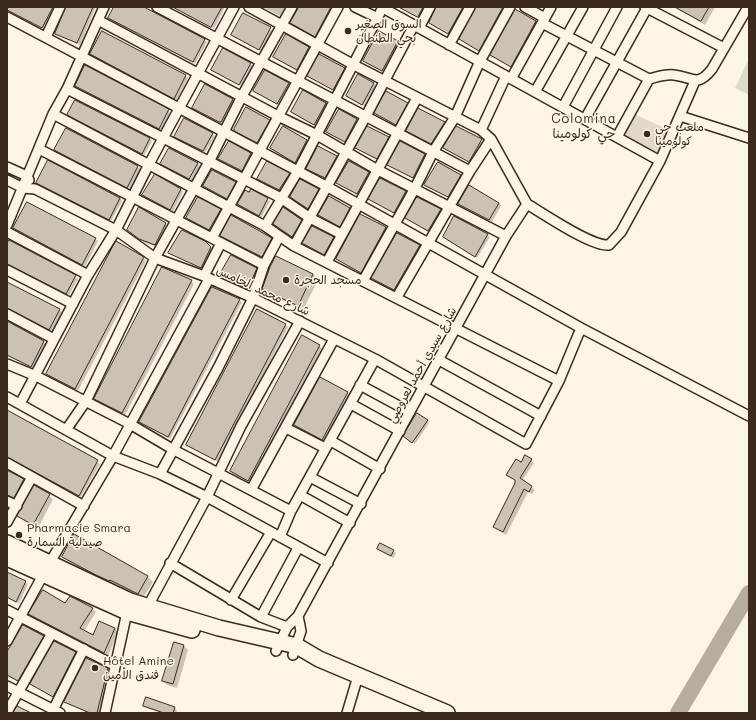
<!DOCTYPE html>
<meta charset="utf-8">
<style>
body{margin:0}
#map{position:relative;width:756px;height:720px;overflow:hidden;background:#fcf5e5;font-family:Mali,sans-serif}
canvas{display:block}
.frame{position:absolute;inset:0;border:8px solid #3b2a1e;pointer-events:none}
</style>
<div id="map">
<canvas width="756" height="720"></canvas>
<div class="frame"></div>
</div>
<script>
const ctx = document.querySelector('canvas').getContext('2d');
ctx.lineJoin = 'round';
function fill(path, color) { ctx.fillStyle = color; ctx.fill(path, 'evenodd'); }
function strokePath(path, color, width, dash) { ctx.strokeStyle = color; ctx.lineWidth = width; ctx.lineCap = dash ? 'butt' : 'round'; ctx.setLineDash(dash || []); ctx.stroke(path); }
function label(font, color, halo, rows, align = 'center') {
  ctx.font = font + ' Mali,"Playpen Sans Arabic",sans-serif'; ctx.lineWidth = 3; ctx.setLineDash([]); ctx.textBaseline = 'middle'; ctx.strokeStyle = halo; ctx.fillStyle = color; for (const [text, x, y, turn = 0] of rows) {
    ctx.save(); ctx.translate(x, y); ctx.rotate((+turn || 0) * Math.PI / 180); ctx.textAlign = isNaN(turn) ? turn : align; if (halo) ctx.strokeText(text, 0, 0); ctx.fillText(text, 0, 0); ctx.restore();
  }
}
fill(new Path2D(`
 M749 59V95L735 88Z
 M634 114 669 130 659 154 624 138Z`), '#e0d8c8');
fill(new Path2D(`
 M7 7H55L56 8 45 30 7 9Z
 M67 7H96L80 45 56 34Z
 M115 7H142L204 40 207 42 195 64 112 21 110 18Z
 M173 7H225L214 29Z
 M263 7H285L280 16Z
 M300 7H335L318 38 294 25Z
 M399 7H427L420 19Z
 M437 7H467L451 35 432 25Z
 M476 7H505L482 52 460 39 476 10Z
 M674 7H715L705 25Z
 M243 14 273 31 262 52 232 35Z
 M536 22 538 24 513 68 491 55Z
 M103 33 186 76 188 78 177 100 94 56 91 54Z
 M286 36 311 50 299 72 277 59Z
 M397 42 401 46 386 74 364 61Z
 M250 64 253 66 242 86 212 70Z
 M344 69 346 71 336 91 308 76Z
 M373 83 376 86 365 107 347 96Z
 M288 84 291 86 280 106 254 91Z
 M76 86 168 110 170 113 161 131Z
 M303 91 328 106 317 127 294 114Z
 M232 100 235 102 222 124 193 108Z
 M407 104 409 106 398 126 375 113Z
 M339 111 359 123 348 143 330 134Z
 M71 117 150 139 152 141 144 156Z
 M269 121 271 123 260 144 238 133Z
 M444 123 446 125 434 146 407 130Z
 M283 127 309 143 298 165 274 150Z
 M457 127 484 143 472 163 444 148Z
 M67 129 138 167 140 169 130 189 58 152 56 150Z
 M212 134 215 136 205 153 175 137Z
 M388 138 390 140 379 161 357 148Z
 M229 142 253 156 244 173 220 159Z
 M401 143 427 158 416 180 388 165Z
 M336 157 339 159 327 180 307 168Z
 M349 162 371 175 359 196 337 183Z
 M161 164H198L200 166 192 181Z
 M289 174 291 177 282 192 258 179Z
 M460 176 463 178 451 198 428 187Z
 M380 179 408 195 397 214 370 199Z
 M37 183 120 198 122 201 111 221Z
 M235 183 238 185 229 201 204 186Z
 M181 189 183 192 173 212 143 195Z
 M318 190 321 192 310 211 293 199Z
 M251 191 270 201 261 218 238 204Z
 M27 203 98 241 85 267 14 228Z
 M499 203 501 206 492 222 459 204Z
 M139 209 168 226 157 247 143 242 128 230Z
 M349 209 352 211 342 228 319 215Z
 M220 210 223 213 212 232 188 218Z
 M440 210 443 212 431 233 406 218Z
 M361 215 388 230 363 274 337 259Z
 M301 220 304 223 295 239 277 227Z
 M398 234 422 248 397 292 373 278Z
 M487 235 490 237 477 258 444 237Z
 M224 238 271 239 274 241 264 259Z
 M333 238 336 240 327 256 304 243Z
 M9 241 75 276 78 279 69 295 13 267H7V246Z
 M117 242 146 261 78 391 47 374Z
 M204 242 213 250 204 270 169 252Z
 M276 257 313 274 318 280 303 310 269 294 264 288Z
 M256 269 259 271 251 291 220 276Z
 M191 281 194 284 125 415 97 401 95 399Z
 M7 284 62 312 52 331 13 311H7Z
 M239 300 242 302 170 439 143 424 140 422Z
 M7 322 46 344 33 369 7 355Z
 M285 325 288 327 218 462 190 447 187 445Z
 M319 346 322 348 250 483 233 474 231 471Z
 M347 393 353 398 328 444 300 430 295 425Z
 M7 411 100 464 81 497 13 460H7Z
 M427 421 429 423 415 444 407 438Z
 M531 460 534 463 522 481 535 490 532 494 528 492 506 535 494 527 516 481 508 475 521 463Z
 M7 470 26 482 16 499V495L7 490Z
 M35 486 53 499 38 528V526L19 516Z
 M75 535 148 577 153 582 143 598 115 584 114 585 100 579 68 561 63 557Z
 M378 549 393 551 396 553 393 558Z
 M7 573 28 584 19 604 7 598Z
 M66 605 92 608 96 612 84 631 94 636 115 628 118 632 108 656 34 618 30 614Z
 M43 636 45 639 20 683 7 675V654Z
 M174 643 184 646 188 650 177 688 167 685 163 681Z
 M75 653 78 655 56 698 31 684Z
 M107 669 109 672 100 713H88L65 702Z
 M147 698 175 708 177 711 176 713H162L147 708 144 705Z`), '#0003');
strokePath(new Path2D(`
 M678 713 749 593`), '#b7ad9e', 16);
const building = new Path2D(`
 M7 7H53L42 28 7 10Z
 M66 7H93L77 43 55 34Z
 M114 7H144L205 39 193 62 108 18Z
 M173 7H222L211 27Z
 M299 7H331L315 37 290 23Z
 M399 7H423L418 17Z
 M436 7H463L448 34 429 23Z
 M476 7H503L479 51 459 39Z
 M675 7H709L701 21Z
 M515 9 536 21 511 67 490 55Z
 M243 13 271 27 259 50 231 35Z
 M102 31 186 75 174 99 90 54Z
 M379 31 398 41 382 71 363 61Z
 M286 34 309 47 297 70 273 57Z
 M223 48 251 63 239 85 211 70Z
 M319 54 345 68 333 90 307 76Z
 M85 65 169 109 159 129 75 86Z
 M265 70 289 83 277 104 253 91Z
 M358 74 374 83 362 105 346 96Z
 M205 84 233 99 221 122H219L192 108Z
 M303 90 326 103 314 125 291 112Z
 M386 91 408 103 396 125 374 113Z
 M75 100 150 138 142 154 67 115Z
 M246 107 270 120 257 143 234 131V129Z
 M418 108 445 122 431 144 406 131Z
 M339 109 357 119 345 142 326 132Z
 M184 118 213 133 203 151 174 137Z
 M283 126 307 140 295 163 270 148Z
 M367 126 389 137 377 159 355 148Z
 M456 126 482 139 469 162 443 148Z
 M66 128 138 166 127 188 54 150Z
 M229 141 251 153 242 171 218 159Z
 M400 141 425 154 413 178 387 165Z
 M318 146 337 156 325 178 306 169Z
 M169 148 198 163 189 179 160 164Z
 M48 160 120 198 109 220 36 183Z
 M267 161 290 173 279 190 257 179Z
 M349 161 369 172 357 194 336 183Z
 M438 162 461 175 448 197 424 185Z
 M212 170 236 182 227 199 203 186Z
 M155 174 181 189 170 210 142 195Z
 M380 178 406 191 394 213 368 199Z
 M300 179 319 189 308 209 290 197Z
 M469 185 499 203 489 220 458 204Z
 M251 189 268 198 259 216 237 204 245 190 249 192Z
 M329 196 350 208 340 227 318 215Z
 M198 197 221 209 209 230 186 218Z
 M417 197 441 209 428 231 405 218Z
 M27 202 96 238 82 265 13 228Z
 M139 207 166 223 155 245 139 239 127 230Z
 M283 207 302 220 292 237 273 224Z
 M360 214 386 227 361 273 336 259Z
 M231 215 272 238 262 257 220 236Z
 M454 216 488 234 475 257 443 237Z
 M312 226 334 237 324 255 302 243Z
 M182 230 205 241 211 247 201 268 168 253Z
 M397 233 420 245 394 290 371 278Z
 M9 240 76 275 66 294 7 264V244Z
 M116 241 144 257 75 389 46 374Z
 M231 255 257 268 248 289 219 276Z
 M276 256 313 274 298 306 262 289 270 267Z
 M162 267 192 280 122 413 94 399Z
 M7 282 60 309 49 330 7 308Z
 M212 287 240 299 168 437 139 422Z
 M257 309 286 324 215 460 186 445Z
 M7 321 44 341 31 367 7 355Z
 M302 335 320 345 248 481 230 471Z
 M320 377 348 392 322 440 294 425Z
 M7 410 98 460 79 496 7 457Z
 M417 413 428 420 412 443 403 436Z
 M525 455 532 459 520 478 532 486 529 492 524 489 503 532 493 527 515 483V480L506 475 516 459 521 462Z
 M7 470 24 479 14 498 7 495Z
 M34 485 50 494 33 525 17 516Z
 M74 534 148 576 138 594 110 580 109 581 94 574 62 557Z
 M380 543 394 550 391 556 377 549Z
 M7 572 26 581 16 602 7 597Z
 M43 590 65 603 70 596 93 608 80 628 93 635 99 621 115 628 104 653 28 614Z
 M23 625 44 636 18 681 7 675V652Z
 M54 641 76 652 53 697 30 684Z
 M174 642 184 645 173 684 162 681Z
 M86 658 108 668 97 713H90L64 702Z
 M146 697 175 707 173 713H164L143 706Z
 M17 706 31 713H13Z`);
fill(building, '#ccc2b3');
strokePath(building, '#3b2a1e', 1);
const street = new Path2D(`
 M157 7 470 171
 M249 7 354 65 481 130 491 139 527 204
 M355 7 378 18
 M525 7 545 18
 M645 7 724 48
 M383 8 660 161 621 232 609 245C592 247 544 214 527 204
 M7 17 326 186 581 328 749 416
 M98 20 278 116 317 135 376 169 506 236
 M542 23 649 79
 M419 28 430 7
 M46 37 60 7
 M449 45 470 7
 M511 79 551 7
 M67 89 281 198 310 218 341 234
 M535 92 583 7
 M563 107 617 7
 M53 114 265 226 294 246 559 381
 M680 116 749 138
 M585 119 647 8
 M481 130 506 76
 M617 137 649 79C657 77 665 74 674 75 693 77 697 88 712 69L748 7
 M39 149 264 265
 M660 161 695 81
 M7 167 27 176 29 180
 M7 180 23 188 35 189 116 230 155 258 204 276 253 298 375 359 526 444 559 381 581 328
 M7 225 53 114 67 89 104 7
 M265 226 298 171 383 7
 M7 232 88 275
 M212 238 338 7
 M294 246 366 116 414 25
 M327 262 417 98
 M7 270 73 304
 M204 276 221 243
 M363 281 415 188 433 152 455 117 480 61 510 7
 M397 297 470 171 491 139
 M7 314 54 339
 M439 360 541 416
 M7 364 36 376 130 424 174 450 291 511
 M360 385 410 412
 M7 397 113 456 160 474 207 497 328 563
 M20 404 88 275 116 230 148 166 234 7
 M351 404 400 431
 M286 428 325 448
 M66 430 86 401 155 258 210 160 242 96 292 7
 M331 441 380 469
 M7 463 84 506
 M160 474 218 368 253 298 264 265 279 237
 M310 477 361 504
 M251 490 334 339
 M300 495 350 523
 M7 501 17 506
 M7 522 32 477
 M280 537 291 511 375 359
 M170 563 261 617 287 627
 M231 600 271 532
 M148 606 207 497 241 426 300 321
 M7 610 114 665
 M261 617 298 548
 M7 641 49 564 113 456 209 279
 M276 651 287 627 298 616 506 236 527 204
 M293 655 301 631 298 616
 M7 686 60 713
 M53 710 84 649
 M7 712 52 633
 M105 713 127 612
 M347 713 358 676`);
const primary = new Path2D(`
 M7 543 130 601 219 628 297 646 319 659 447 713
 M7 558 127 612 192 630`);
strokePath(street, '#3b2a1e', 12);
strokePath(primary, '#3b2a1e', 18);
strokePath(street, '#fcf5e5', 9);
strokePath(primary, '#fcf5e5', 15);
for (const [x, y, r, color] of [
 [348,31,4,"#3b2a1e"],
 [647,134,4,"#3b2a1e"],
 [286,280,4,"#3b2a1e"],
 [19,535,4,"#3b2a1e"],
 [95,668,4,"#3b2a1e"]
]) { const dot = new Path2D(); dot.arc(x, y, r, 0, 2 * Math.PI); ctx.fillStyle = color; ctx.fill(dot); strokePath(dot, '#fcf5e5', 1.5); }
label('12px', '#3b2a1e', '#fcf5e5', [
 ["السوق الصغير",356,24],
 ["بحي الطنطان",356,38],
 ["ملعب حي",655,127],
 ["كولومينا",655,141],
 ["مسجد الحجرة",294,280],
 ["Pharmacie Smara",27,528],
 ["صيدلية السمارة",27,542],
 ["Hôtel Amine",103,661],
 ["فندق الأمين",103,675]
], 'left');
label('12px', '#3b2a1e', '#fcf5e5', [
 ["شارع محمد الخامس",263,291,25],
 ["شارع سيدي أحمد لعروصي",422,365,-61]
]);
ctx.letterSpacing = '1px';
label('13px', '#3b2a1e', '#fcf5e5', [
 ["Colomina",584,119],
 ["حي كولومينا",584,134]
]);
ctx.letterSpacing = '0px';
</script>
